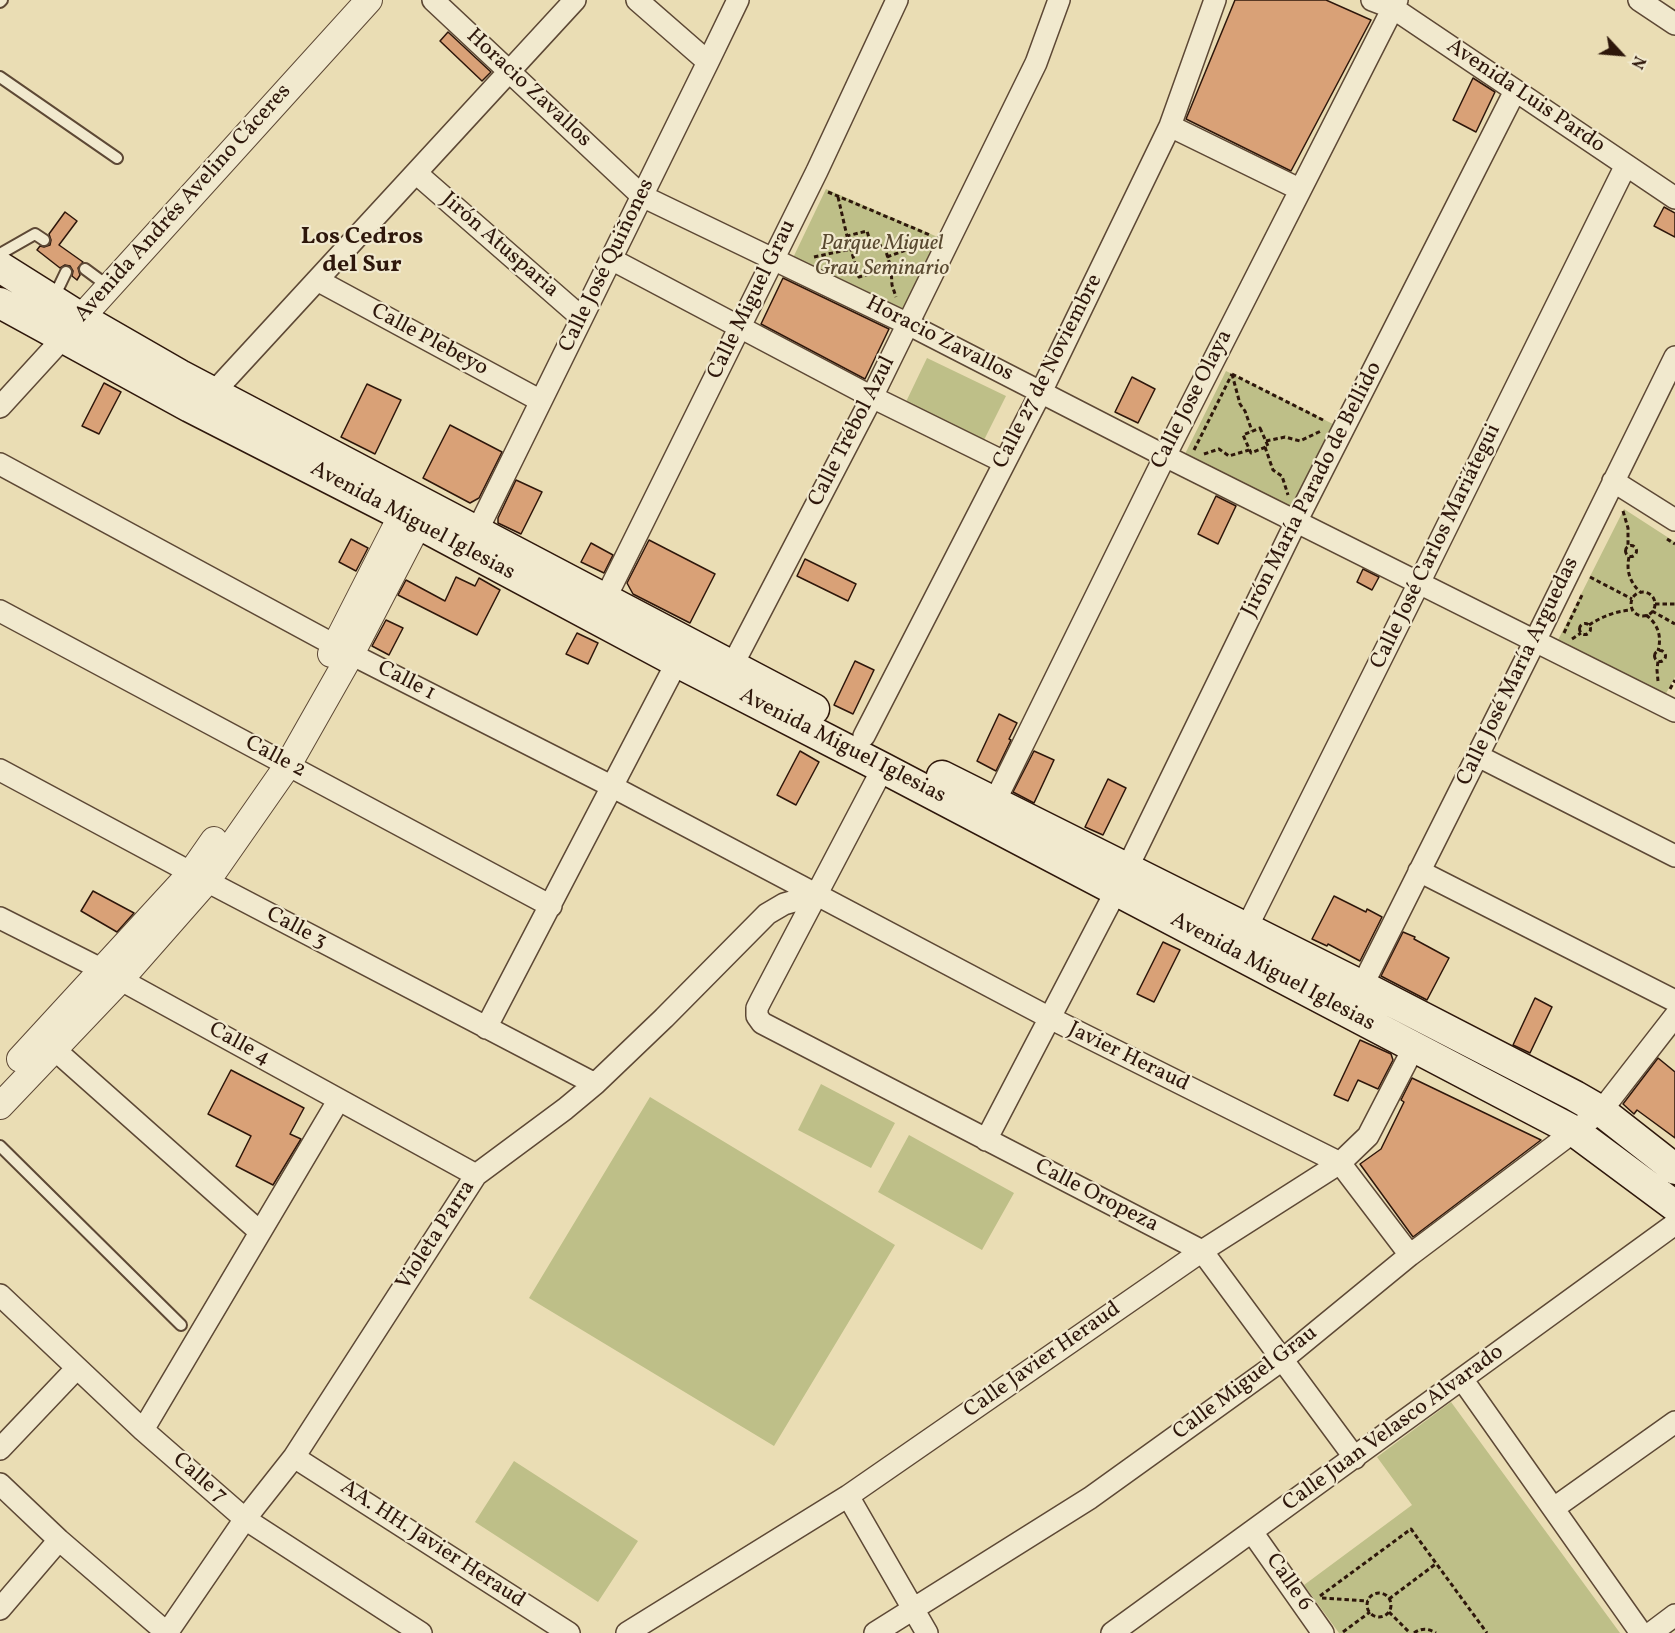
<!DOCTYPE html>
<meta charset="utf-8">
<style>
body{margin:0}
#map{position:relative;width:1675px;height:1633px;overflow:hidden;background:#eaddb4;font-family:Vollkorn,serif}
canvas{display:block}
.north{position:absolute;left:1591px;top:24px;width:60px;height:60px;-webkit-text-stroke:4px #f1e9ce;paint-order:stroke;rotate:116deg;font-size:16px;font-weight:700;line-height:24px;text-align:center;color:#2e170b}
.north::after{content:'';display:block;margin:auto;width:21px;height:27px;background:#2e170b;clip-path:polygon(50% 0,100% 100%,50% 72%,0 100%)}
</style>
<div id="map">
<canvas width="1675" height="1633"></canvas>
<div class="north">N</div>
</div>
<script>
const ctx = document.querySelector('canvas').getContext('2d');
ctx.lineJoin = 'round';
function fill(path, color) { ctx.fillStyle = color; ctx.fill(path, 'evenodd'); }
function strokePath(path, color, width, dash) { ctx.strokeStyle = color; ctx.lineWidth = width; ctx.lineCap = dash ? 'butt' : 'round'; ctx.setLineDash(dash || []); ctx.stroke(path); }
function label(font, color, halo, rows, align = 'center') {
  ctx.font = font + ' Vollkorn,serif'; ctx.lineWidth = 4.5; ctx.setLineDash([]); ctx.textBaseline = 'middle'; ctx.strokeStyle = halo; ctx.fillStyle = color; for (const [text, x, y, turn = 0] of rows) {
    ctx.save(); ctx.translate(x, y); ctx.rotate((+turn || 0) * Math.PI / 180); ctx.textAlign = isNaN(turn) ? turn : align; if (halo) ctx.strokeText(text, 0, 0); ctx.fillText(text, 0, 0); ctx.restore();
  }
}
fill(new Path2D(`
 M826 189 940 238 902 313 791 262Z
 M927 358 1006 396 982 444 904 406Z
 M1226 371 1337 426 1296 509 1185 454Z
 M1624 509 1675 542V677L1663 699 1556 644Z
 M821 1084 895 1123 871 1168 798 1130Z
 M650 1097 895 1245 774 1446 529 1298Z
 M909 1135 1014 1193 982 1250 878 1192Z
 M1451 1402 1620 1633H1339L1304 1585 1412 1505 1377 1457Z
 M514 1461 638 1541 598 1602 475 1522Z`), '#bebf88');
const building = new Path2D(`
 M1235 0H1326L1371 20 1291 171 1186 119Z
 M448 32 491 72 482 81 440 41Z
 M1473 78 1495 92 1476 132 1453 120Z
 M1664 207 1675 213V237L1654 226Z
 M65 212 77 221 59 245 83 262 78 268 80 275 77 280 72 276 73 271 70 266 65 265 60 268 37 250 40 246 44 247 50 245 51 240 49 234Z
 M783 278 889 329 865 379 761 324Z
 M1132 377 1155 389 1138 423 1115 412Z
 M104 383 121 392 99 434 82 426Z
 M367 384 401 400 375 454 341 437Z
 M450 425 502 452 479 498 470 503 423 478Z
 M516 480 542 492 521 534 498 523V518Z
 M1216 496 1236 506 1218 544 1198 534Z
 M351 539 368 548 356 571 339 562Z
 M649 540 715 574 690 623 633 594 627 583Z
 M591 543 613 555 604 573 581 562Z
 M805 559 856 584 848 601 797 576Z
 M1363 569 1379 577 1372 590 1357 582Z
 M456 577 475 586 479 578 500 590 477 635 398 595 406 580 445 601Z
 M386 620 403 628 389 655 372 646Z
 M577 633 598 643 588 664 566 654Z
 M855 661 874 670 853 714 834 705Z
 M999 714 1017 723 1009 739 1011 740 996 771 977 761Z
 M800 751 819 762 796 805 777 795Z
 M1034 751 1054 760 1034 803 1013 792Z
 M1108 779 1126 788 1103 835 1085 827Z
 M93 891 134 913 117 932 81 911Z
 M1334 896 1366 912 1367 909 1382 917 1360 961 1328 944 1327 946 1312 939Z
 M1403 932 1415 937 1414 939 1449 958 1427 1000 1381 976Z
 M1163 942 1180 950 1154 1002 1137 994Z
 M1535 998 1552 1007 1530 1053 1513 1045Z
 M1360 1040 1391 1054 1393 1060 1378 1089 1358 1080 1348 1101 1334 1095Z
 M1658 1058 1675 1072V1138L1637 1110 1634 1114 1623 1104Z
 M231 1070 304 1108 290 1134 301 1139 273 1185 236 1166 251 1136 208 1114Z
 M1412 1078 1541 1140 1413 1237 1360 1164 1381 1149 1404 1102 1401 1100Z`);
fill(building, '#d9a177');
strokePath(building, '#2e170b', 1.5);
const service = new Path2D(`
 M0 2 2 0
 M0 77 117 158
 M0 254 35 234 44 240
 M85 269 108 286
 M54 297 66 272
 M0 1146 181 1325`);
const minor = new Path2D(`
 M433 0 642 196 908 324 1165 456 1675 711
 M637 0 708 62
 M1372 0 1393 8 1675 198
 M1639 0 1675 24
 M1170 126 1299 189
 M416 173 582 318
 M611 259 872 397 1004 462
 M317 280 541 401
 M214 392 575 0
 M0 407 64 337
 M0 464 351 654 613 787 1050 1018 1340 1163 1410 1255
 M1613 481 1675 520
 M477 531 708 62 738 0
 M605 599 817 171 897 0
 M0 611 551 906
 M732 666 868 405 1036 63 1059 0
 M864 736 1041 392 1170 126 1215 0
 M1478 756 1675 856
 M883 768 761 1000 757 1008V1016L762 1023 1202 1251 1355 1458
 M0 770 216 886 595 1084
 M994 803 1165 456 1397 0
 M1419 871 1675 1001
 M0 918 103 970 476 1175
 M1246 929 1419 583 1626 165
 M1362 986 1535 641 1675 357
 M486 1028 677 662
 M54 1049 260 1232
 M986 1140 1116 891 1296 522 1515 91
 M0 1295 143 1430 245 1519 421 1633
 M1462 1379 1641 1633
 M143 1430 338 1101
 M0 1449 77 1368
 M294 1457 569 1633
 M0 1484 59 1540 167 1633
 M848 1496 927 1633
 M1554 1508 1675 1422
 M1252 1532 1323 1633
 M0 1609 59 1540
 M167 1633 245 1519 294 1457 476 1175 565 1109 595 1084 664 1018 767 914 784 904 815 895
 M627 1633 848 1496 1202 1251 1340 1163 1368 1136 1414 1047
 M875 1633 1090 1498 1282 1360 1410 1255 1601 1111 1675 1016
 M1112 1633 1675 1224
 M1651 1633 1675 1615`);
const tertiary = new Path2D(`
 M69 331 369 0
 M331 654 411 497
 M20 1059 191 873 214 840
 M0 1106 120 980 207 881 288 765 351 654 427 507`);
const secondary = new Path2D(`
 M0 267 81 318 180 375 814 709
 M0 303 190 407 419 524 677 662 883 768 1574 1131 1675 1206
 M942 776 1362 986 1575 1096 1601 1111 1675 1169`);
strokePath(service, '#5d4835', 14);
strokePath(minor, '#5d4835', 24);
strokePath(tertiary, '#5d4835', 28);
strokePath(secondary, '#2e170b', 33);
strokePath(new Path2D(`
 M828 192 930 235
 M838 197 847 236
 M814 257 851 249
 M887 257 925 243
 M891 268 859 277 847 236 867 231 872 248 884 245 891 268 892 285 896 297
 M1232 374 1325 421
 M1232 374 1240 404 1245 411 1252 431
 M1260 428 1268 446 1251 453 1243 435Z
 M1266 441 1285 437 1300 441 1321 431
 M1265 447 1273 470 1282 476 1288 495
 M1194 450 1232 374
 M1204 454 1219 449 1229 456 1249 450
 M1623 511 1628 528V546
 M1667 539 1675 544
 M1625.5 551a5.5 5.5 0 1 1 11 0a5.5 5.5 0 1 1-11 0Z
 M1629 557C1626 571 1630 582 1640 592
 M1590 577 1632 599
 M1631 604a12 12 0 1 1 24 0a12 12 0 1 1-24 0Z
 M1655 604H1675
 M1652 611 1675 624
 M1646 615C1658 624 1662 636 1658 651
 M1579.5 629a5.5 5.5 0 1 1 11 0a5.5 5.5 0 1 1-11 0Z
 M1589 625C1603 616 1616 611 1632 610
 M1564 633 1582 595
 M1572 639 1581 633
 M1654.5 656a5.5 5.5 0 1 1 11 0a5.5 5.5 0 1 1-11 0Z
 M1658 681 1657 670 1658 661
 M1670 689 1675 680
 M1367 1605a12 12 0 1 1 24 0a12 12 0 1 1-24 0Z
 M1320 1596 1411 1529 1487 1633
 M1322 1598 1368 1601
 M1389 1599 1437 1563
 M1389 1612 1410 1633
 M1343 1632 1370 1612
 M1414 1633C1421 1628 1428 1628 1436 1633`), '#2e170b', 3, [4.5, 3]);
strokePath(service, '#f1e9ce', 10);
strokePath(minor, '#f1e9ce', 21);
strokePath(tertiary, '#f1e9ce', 26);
strokePath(secondary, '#f1e9ce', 30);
label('22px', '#2e170b', '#f1e9ce', [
 ["Horacio Zavallos",528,89,43],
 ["Avenida Luis Pardo",1525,97,34],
 ["Avenida Andrés Avelino Cáceres",184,204,-48],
 ["Jirón Atusparia",499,246,41],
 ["Calle José Quiñones",608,266,-64],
 ["Calle Miguel Grau",753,300,-64],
 ["Horacio Zavallos",939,340,27],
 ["Calle Plebeyo",429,341,28],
 ["Calle 27 de Noviembre",1049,372,-63],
 ["Calle Jose Olaya",1193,400,-63],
 ["Calle Trébol Azul",853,432,-63],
 ["Jirón María Parado de Bellido",1313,490,-63],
 ["Avenida Miguel Iglesias",412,522,28],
 ["Calle José Carlos Mariátegui",1437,547,-64],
 ["Calle José María Arguedas",1519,672,-64],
 ["Calle 1",406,682,27],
 ["Avenida Miguel Iglesias",842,747,27],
 ["Calle 2",275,758,28],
 ["Calle 3",296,929,28],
 ["Avenida Miguel Iglesias",1272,973,28],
 ["Calle 4",239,1045,29],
 ["Javier Heraud",1128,1058,26],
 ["Calle Oropeza",1096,1197,27],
 ["Violeta Parra",437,1236,-57],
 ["Calle Javier Heraud",1043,1361,-35],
 ["Calle Miguel Grau",1246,1384,-37],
 ["Calle Juan Velasco Alvarado",1394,1429,-36],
 ["Calle 7",199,1479,41],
 ["AA. HH. Javier Heraud",432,1545,33],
 ["Calle 6",1288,1583,55]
]);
label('italic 22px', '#594930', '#f1e9ce', [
 ["Parque Miguel",882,245],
 ["Grau Seminario",882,270]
]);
label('bold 24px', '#2e170b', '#f1e9ce', [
 ["Los Cedros",362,239],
 ["del Sur",362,267]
]);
</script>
